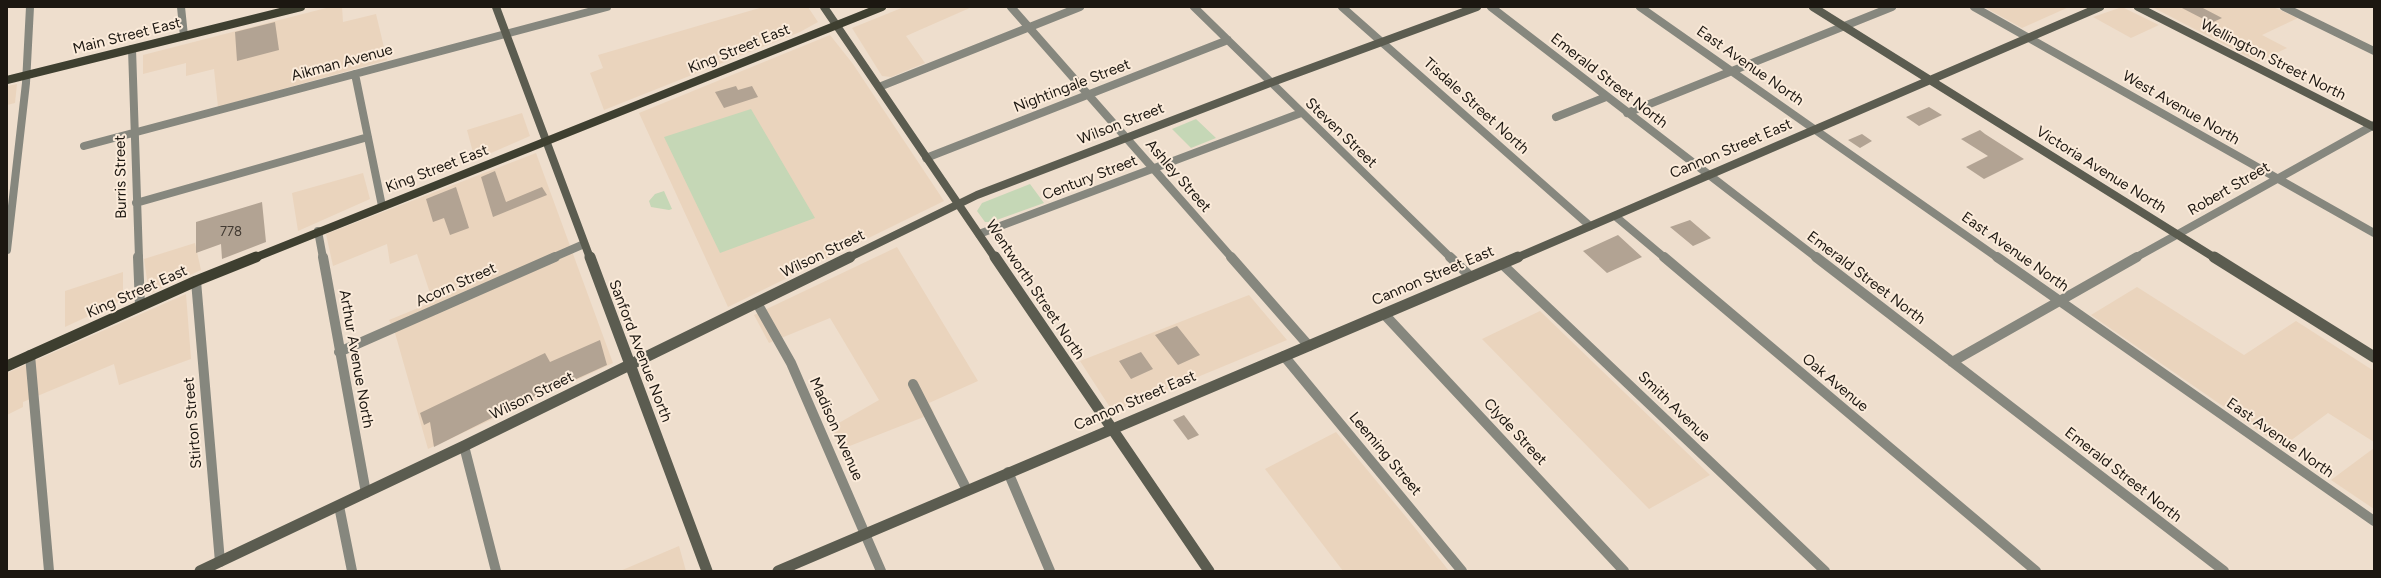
<!DOCTYPE html>
<style>
body{margin:0}
#map{position:relative;width:2381px;height:578px;overflow:hidden;background:#eedecd;font-family:Figtree,sans-serif}
canvas{display:block}
.frame{position:absolute;inset:0;border:8px solid #1c1711;pointer-events:none}
</style>
<div id="map">
<canvas width="2381" height="578"></canvas>
<div class="frame"></div>
</div>
<script>
const ctx = document.querySelector('canvas').getContext('2d');
ctx.lineJoin = 'round';
function fill(path, color) { ctx.fillStyle = color; ctx.fill(path, 'evenodd'); }
function strokePath(path, color, width, dash) { ctx.strokeStyle = color; ctx.lineWidth = width; ctx.lineCap = dash ? 'butt' : 'round'; ctx.setLineDash(dash || []); ctx.stroke(path); }
function label(font, color, halo, rows, align = 'center') {
  ctx.font = font + ' Figtree,sans-serif'; ctx.lineWidth = 4; ctx.setLineDash([]); ctx.textBaseline = 'middle'; ctx.strokeStyle = halo; ctx.fillStyle = color; for (const [text, x, y, turn = 0] of rows) {
    ctx.save(); ctx.translate(x, y); ctx.rotate((+turn || 0) * Math.PI / 180); ctx.textAlign = isNaN(turn) ? turn : align; if (halo) ctx.strokeText(text, 0, 0); ctx.fillText(text, 0, 0); ctx.restore();
  }
}
fill(new Path2D(`
 M330 7H342L343 22 376 14 387 60 218 107 214 69 186 76V63L143 74V55Z
 M763 7H808L818 22 800 32 604 110 590 73 603 68 598 55Z
 M904 7H972L906 36 925 63 891 77 882 76 852 28Z
 M1984 7H2069L2022 28Z
 M2122 7 2159 25 2131 38 2093 17Z
 M2152 7H2273L2298 18 2262 35 2287 48 2258 62Z
 M830 35 853 64 944 201 728 307 639 113Z
 M17 84 15 103 7 105V86Z
 M522 113 530 136 475 160 467 130Z
 M536 153 613 363 428 449 395 333 389 320 433 302 417 254 390 264 387 244 333 266 326 234Z
 M363 173 370 199 298 231 292 193Z
 M195 243 201 270 149 294 144 259Z
 M897 247 978 381 929 403 934 413 842 449 830 428 879 400 830 318 769 343 754 315Z
 M123 272V300L65 327V291Z
 M2137 287 2244 355 2296 321 2374 371V442L2328 413 2282 447 2091 315Z
 M186 294 191 359 119 385 114 364 23 402V407L7 415V373Z
 M1249 295 1287 340 1113 412 1080 361Z
 M1540 311 1710 475 1649 509 1482 339Z
 M1336 432 1411 523 1449 571H1343L1265 469Z
 M2374 448V509L2331 480Z
 M679 546 686 571H620Z`), '#ead4bd');
fill(new Path2D(`
 M751 109 815 218 720 253 664 137Z
 M1196 119 1216 138 1191 148 1172 129Z
 M1030 184 1044 203 991 222H985L977 211 982 203Z
 M664 191 672 209 669 210 651 207 649 201 655 194Z`), '#c5d7b6');
fill(new Path2D(`
 M2180 7H2201L2222 18 2211 23Z
 M275 22 279 50 237 61 235 32Z
 M736 86 738 90 752 86 758 97 724 108 715 92Z
 M1929 107 1942 115 1919 126 1906 117Z
 M1980 130 1985 134 2024 159 1984 179 1966 167 1988 156 1961 139Z
 M1862 134 1872 141 1860 148 1848 140Z
 M495 171 506 202 542 187 547 195 493 217 481 177Z
 M456 187 469 228 450 235 444 218 433 222 426 199Z
 M262 202 266 242 222 259 221 244 196 253V222Z
 M1690 220 1711 238 1693 246 1670 227Z
 M1618 235 1642 257 1607 273 1583 251Z
 M1177 326 1200 355 1178 365 1155 335Z
 M600 340 607 365 574 380 561 383 434 447 430 422 424 425 420 413 545 353 550 362Z
 M1141 352 1153 369 1131 379 1119 361Z
 M1184 415 1199 435 1188 440 1173 420Z`), '#b2a393');
strokePath(new Path2D(`
 M181 7 184 36
 M1011 7 1232 258
 M1194 7 1451 258
 M1342 7 1590 226
 M1491 7 1817 258
 M1640 7 1998 258
 M1974 7 2374 233
 M2284 7 2374 51
 M132 49 139 258
 M355 74 382 206
 M879 87 1080 7
 M1627 113 1892 7
 M1556 117 1606 97
 M84 146 607 7
 M926 158 1228 40
 M136 203 368 137
 M1615 216 1665 258
 M318 231 323 258
 M979 234 1301 113
 M7 250 26 83 30 7
 M552 258 584 244
 M2135 258 2374 125`), '#86877e', 8);
strokePath(new Path2D(`
 M138 257 140 305
 M323 257 366 493
 M1231 257 1309 346
 M1450 257 1471 277
 M1664 257 2036 571
 M1816 257 2224 571
 M1997 257 2374 521
 M1502 264 1825 571
 M196 281 220 562
 M757 303 791 363 881 571
 M1384 314 1624 571
 M339 352 555 257
 M30 355 49 571
 M1284 356 1462 571
 M1952 362 2137 257
 M913 384 967 490
 M464 446 496 571
 M1008 472 1050 571
 M339 506 352 571`), '#86877e', 10);
strokePath(new Path2D(`
 M496 7 590 258
 M824 7 995 258
 M1813 7 2215 258
 M2138 7 2374 127
 M848 258 977 195 1270 83 1477 7
 M1516 258 2100 7`), '#5b5c50', 8);
strokePath(new Path2D(`
 M590 257 707 571
 M995 257 1209 571
 M2214 257 2374 357
 M200 571 464 446 850 257
 M778 571 1518 257`), '#5b5c50', 11);
strokePath(new Path2D(`
 M7 80 301 7
 M254 258 882 7`), '#3e3f30', 8);
strokePath(new Path2D(`
 M7 366 196 281 256 257`), '#3e3f30', 11);
label('13px', '#423a32', null, [
 ["778",231,232]
]);
label('15px', '#1c1711', '#fbebda', [
 ["Main Street East",127,36,-14],
 ["King Street East",739,49,-22],
 ["Wellington Street North",2273,60,27],
 ["Aikman Avenue",342,63,-15],
 ["East Avenue North",1750,66,35],
 ["Emerald Street North",1609,81,38],
 ["Nightingale Street",1072,86,-21],
 ["Tisdale Street North",1476,106,42],
 ["West Avenue North",2181,108,30],
 ["Wilson Street",1121,124,-21],
 ["Steven Street",1341,133,44],
 ["Cannon Street East",1731,149,-23],
 ["King Street East",437,169,-21],
 ["Victoria Avenue North",2101,170,32],
 ["Ashley Street",1178,176,49],
 ["Burris Street",121,177,-91],
 ["Century Street",1090,178,-21],
 ["Robert Street",2229,189,-30],
 ["East Avenue North",2015,252,35],
 ["Wilson Street",823,254,-26],
 ["Cannon Street East",1433,276,-23],
 ["Emerald Street North",1866,278,37],
 ["Acorn Street",456,285,-24],
 ["Wentworth Street North",1035,290,56],
 ["King Street East",137,292,-24],
 ["Sanford Avenue North",640,351,69],
 ["Arthur Avenue North",356,359,80],
 ["Oak Avenue",1835,383,40],
 ["Wilson Street",532,396,-26],
 ["Cannon Street East",1135,401,-23],
 ["Smith Avenue",1674,407,44],
 ["Stirton Street",193,423,-95],
 ["Madison Avenue",836,429,66],
 ["Clyde Street",1515,432,47],
 ["East Avenue North",2280,438,35],
 ["Leeming Street",1385,454,50],
 ["Emerald Street North",2123,475,38]
]);
</script>
